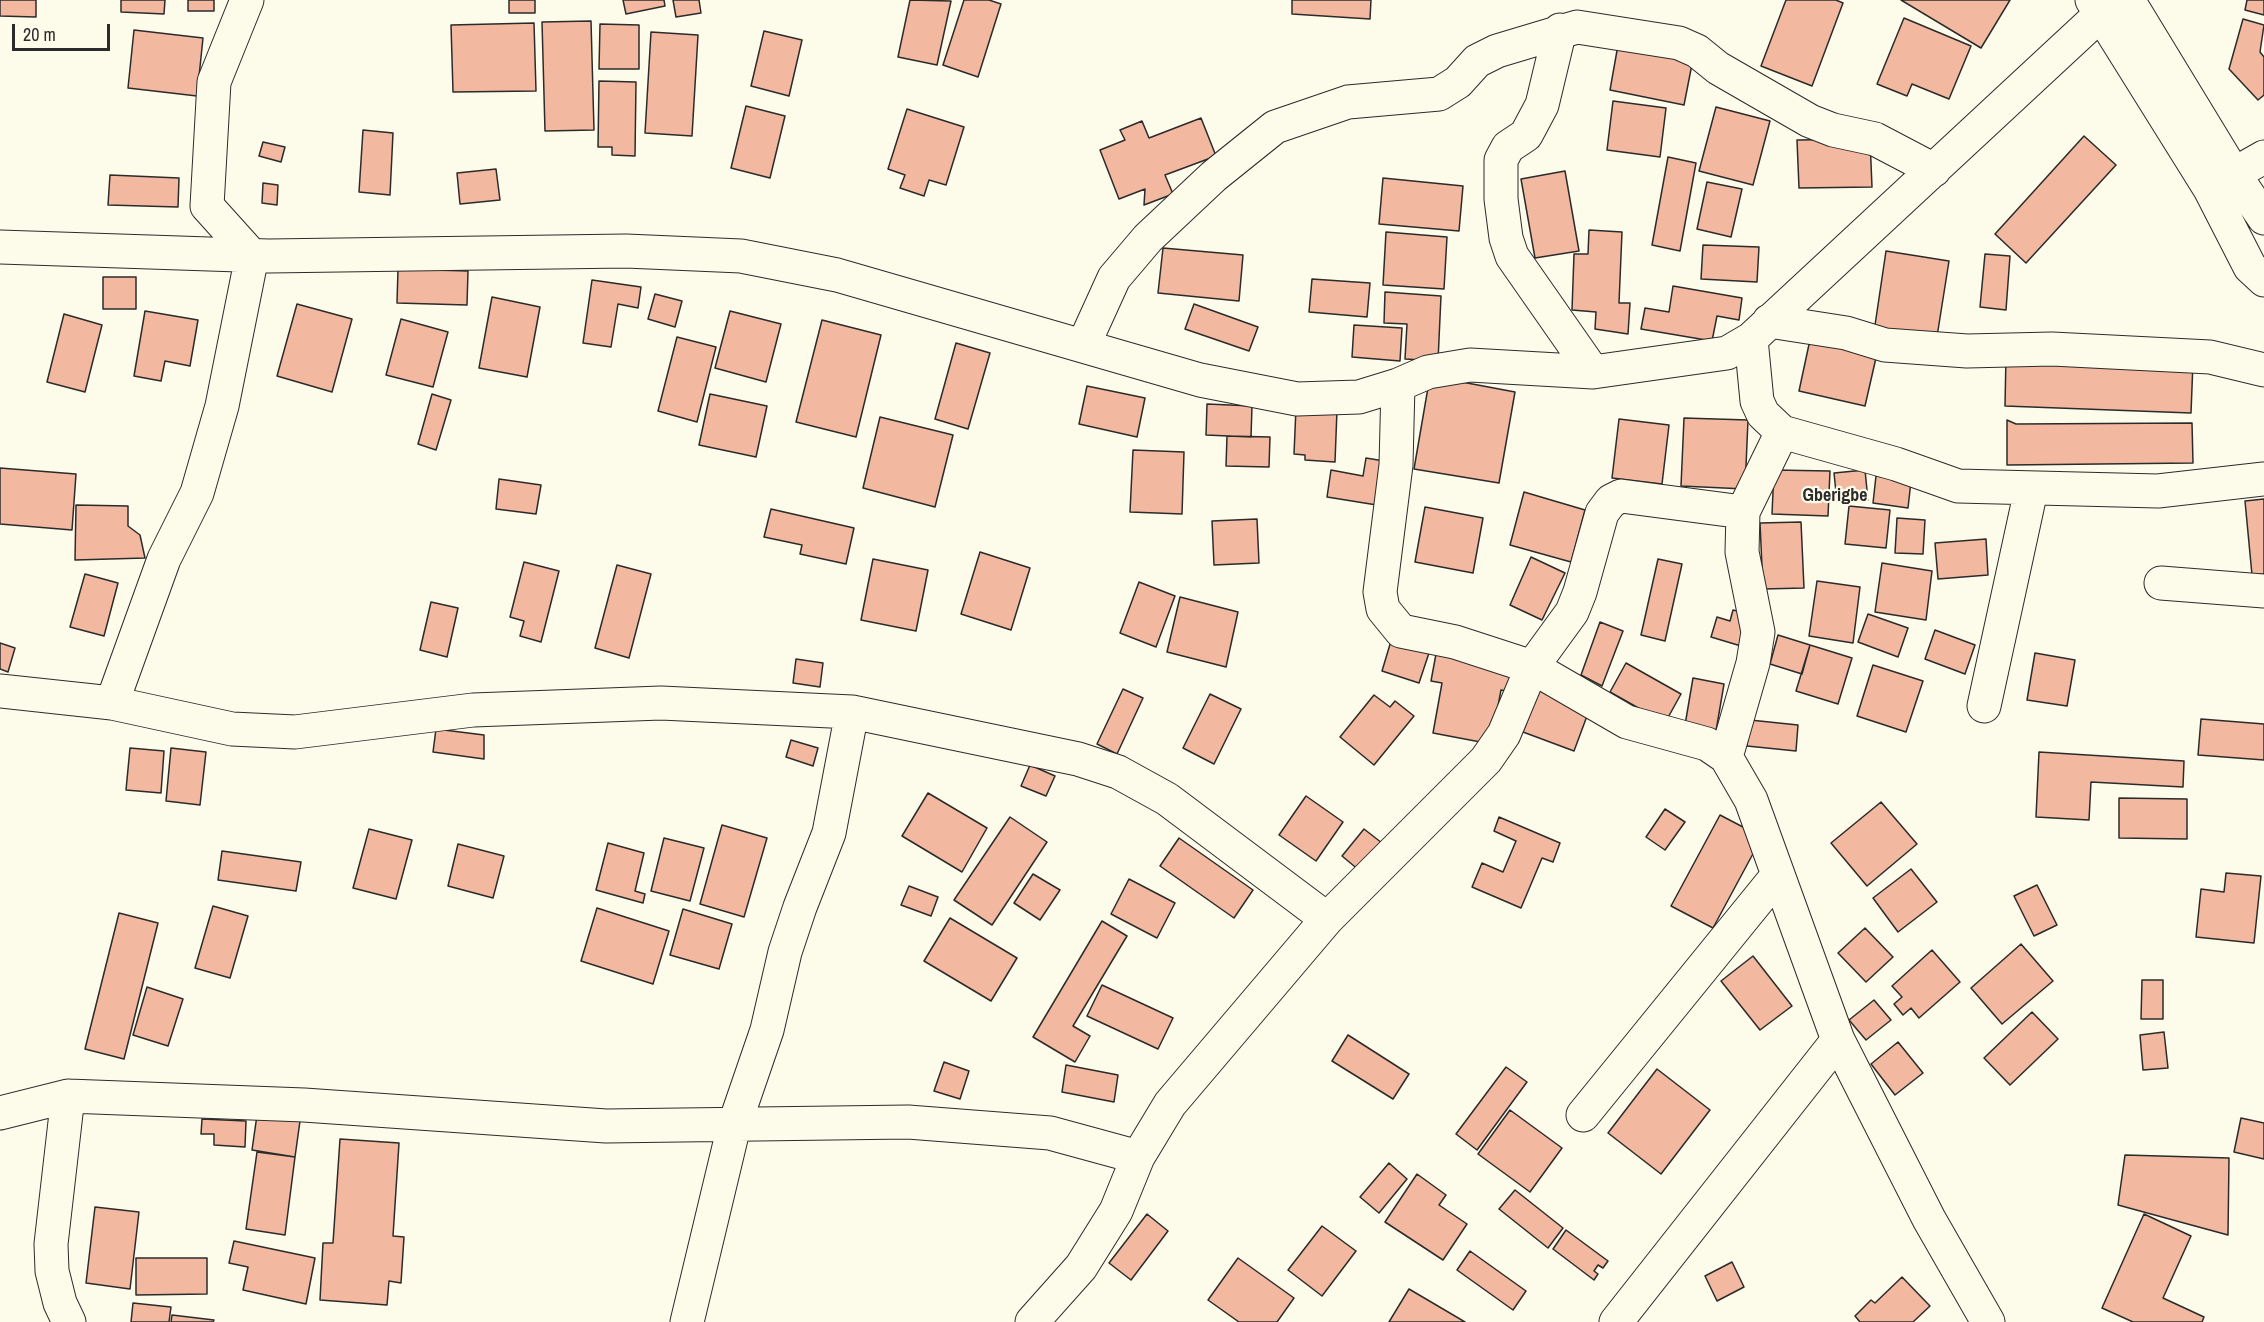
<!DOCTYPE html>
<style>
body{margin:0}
#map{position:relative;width:2264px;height:1322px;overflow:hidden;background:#fdfbea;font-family:"Archivo Narrow",sans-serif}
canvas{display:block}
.scale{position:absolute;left:12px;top:24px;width:98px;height:27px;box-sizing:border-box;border:3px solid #2b2b2b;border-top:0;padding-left:8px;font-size:18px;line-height:21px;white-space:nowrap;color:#2b2b2b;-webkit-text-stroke:4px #fdfbea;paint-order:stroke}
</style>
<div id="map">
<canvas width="2264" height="1322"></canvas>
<div class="scale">20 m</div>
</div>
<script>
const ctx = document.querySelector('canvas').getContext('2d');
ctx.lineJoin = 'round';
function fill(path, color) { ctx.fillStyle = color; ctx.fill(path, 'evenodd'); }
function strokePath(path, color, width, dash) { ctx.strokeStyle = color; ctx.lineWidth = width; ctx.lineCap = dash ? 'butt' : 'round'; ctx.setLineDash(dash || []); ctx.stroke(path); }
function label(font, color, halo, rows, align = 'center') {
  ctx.font = font + ' "Archivo Narrow",sans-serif'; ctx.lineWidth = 4.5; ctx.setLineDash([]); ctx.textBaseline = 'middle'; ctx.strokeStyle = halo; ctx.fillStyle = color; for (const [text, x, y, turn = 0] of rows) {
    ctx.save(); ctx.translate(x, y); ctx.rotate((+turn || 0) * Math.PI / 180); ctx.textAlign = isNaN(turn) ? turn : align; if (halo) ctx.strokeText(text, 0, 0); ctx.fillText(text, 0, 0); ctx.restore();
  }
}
const building = new Path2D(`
 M0 0H36V17L0 16Z
 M121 0H165L164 14 121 12Z
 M188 0H214V11H188Z
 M509 0H535V13H509Z
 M623 0H664L665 6 626 14Z
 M673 0H699L701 13 676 17Z
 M910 0 951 1 937 65 898 57Z
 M964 0H989L1001 4 978 77 943 65Z
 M1292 0H1371L1370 19 1292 14Z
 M1786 0H1836L1843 3 1812 86 1761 66Z
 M1901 0H2010L1981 48Z
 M2247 0H2264V15L2245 10Z
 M1904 18 1971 46 1949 99 1912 84 1907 96 1877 84Z
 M2243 19 2264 25 2260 52 2264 57V95L2258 100 2229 69Z
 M591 21 594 130 545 131 542 22Z
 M534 23 536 91 453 92 451 25Z
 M600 24 639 25V69H599Z
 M134 30 203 38 197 96 128 88Z
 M764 31 802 40 789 96 751 86Z
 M651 32 698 35 692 136 645 133Z
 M1618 45 1693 59 1684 105 1610 90Z
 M599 81 636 82 635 156 612 155V147H598Z
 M1613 101 1666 108 1660 157 1607 150Z
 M746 106 785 116 770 178 731 168Z
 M1716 107 1770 121 1753 185 1699 171Z
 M907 109 964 127 946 185 929 180 924 196 900 188 905 175 888 169Z
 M1201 118 1216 156 1165 175 1173 194 1144 205 1145 189 1119 199 1100 150 1125 140 1120 130 1142 121 1149 138Z
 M363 130 393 133 390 195 359 192Z
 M2084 136 2116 165 2026 263 1995 234Z
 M1870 139 1872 187 1799 188 1797 140Z
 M263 142 285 147 281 162 259 156Z
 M1668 157 1696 163 1680 251 1652 245Z
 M496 169 500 200 460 204 457 173Z
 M1565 171 1579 251 1535 258 1521 179Z
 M110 175 179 178 178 207 108 205Z
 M1383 178 1463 186 1459 231 1379 224Z
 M1707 182 1742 189 1731 237 1697 229Z
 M263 183 278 185 277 205 262 203Z
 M1589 230 1622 232 1619 303H1630L1628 334 1595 329 1596 312 1572 310 1574 254H1588Z
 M1386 232 1447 237 1444 289 1383 285Z
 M1703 245 1759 247 1757 282 1701 279Z
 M1163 248 1243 255 1239 301 1158 293Z
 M1886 251 1949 261 1936 343 1874 332Z
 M1985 254 2010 256 2006 310 1980 307Z
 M398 269 468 271 467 305 397 303Z
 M103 277H136V309H103Z
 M1312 279 1370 283 1367 317 1309 312Z
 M592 280 641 287 638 308 618 304 611 347 583 343Z
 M1673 286 1742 298 1739 320 1717 316 1712 341 1641 329 1645 308 1669 312Z
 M1385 292 1441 296 1438 361 1405 359 1407 324 1384 323Z
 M655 294 682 301 675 327 648 319Z
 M492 297 540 307 527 377 479 368Z
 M297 304 352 319 332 392 277 376Z
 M1194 304 1258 327 1249 351 1185 329Z
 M145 311 198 320 190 366 165 361 161 381 134 376Z
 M730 311 781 324 766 382 715 368Z
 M64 314 102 325 85 392 47 382Z
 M401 319 448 332 433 387 386 375Z
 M822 320 881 335 856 437 796 422Z
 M1354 325 1402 328 1400 361 1352 357Z
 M1811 335 1878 349 1865 406 1799 391Z
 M677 337 716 347 697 422 658 411Z
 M956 343 990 353 968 429 935 419Z
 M2006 355 2193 362 2191 413 2005 406Z
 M1430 376 1515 392 1499 483 1414 469Z
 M1087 386 1145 398 1137 437 1079 424Z
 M432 394 451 400 436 450 418 444Z
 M710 394 767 406 756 457 699 445Z
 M1207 404 1252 406 1251 437 1206 435Z
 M1296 408 1337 410 1335 462 1305 460V455L1294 454Z
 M880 417 953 435 935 507 863 488Z
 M1684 418 1748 420 1745 489 1681 486Z
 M1619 419 1669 425 1662 484 1612 478Z
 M2007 420 2016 424 2192 423 2193 463 2007 465Z
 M1227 436 1270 437 1269 467 1226 466Z
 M1133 450 1184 452 1182 514 1130 512Z
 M1366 458 1390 462 1383 506 1327 497 1331 470 1363 476Z
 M0 468 76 474 72 530 0 524Z
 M1774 470 1830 471 1828 516 1772 514Z
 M1865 470 1868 500 1837 502 1834 473Z
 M1876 476 1911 481 1908 508 1873 503Z
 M499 479 541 485 536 514 496 509Z
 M1524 492 1585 510 1571 562 1510 545Z
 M2264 499V574L2252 575 2245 501Z
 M76 505 128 506V526L140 535 145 558 75 560Z
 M1849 506 1890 510 1886 548 1845 544Z
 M1425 507 1483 518 1473 573 1415 562Z
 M771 509 854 528 846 564 800 554 802 545 764 537Z
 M1897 518 1925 520 1923 554 1895 553Z
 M1257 519 1259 563 1214 565 1212 521Z
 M1801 522 1804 588 1763 589 1760 523Z
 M1986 539 1988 575 1938 579 1935 543Z
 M980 552 1030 568 1011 630 961 614Z
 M1531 557 1565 573 1542 620 1510 605Z
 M873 559 928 570 916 631 861 620Z
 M1658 559 1682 564 1665 641 1641 635Z
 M524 562 559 571 541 642 520 636 524 621 510 617Z
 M1882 563 1932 571 1926 620 1875 612Z
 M617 565 651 574 629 658 595 648Z
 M85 574 118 583 104 636 70 627Z
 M1817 581 1860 587 1853 643 1809 636Z
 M1139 582 1175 596 1156 647 1120 633Z
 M1180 597 1238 612 1226 667 1167 652Z
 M431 602 458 608 447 657 420 650Z
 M1733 610 1750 614 1741 646 1711 637 1717 617 1730 621Z
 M1868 614 1908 628 1898 657 1858 642Z
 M1600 622 1623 631 1602 686 1581 675Z
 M1935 630 1975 645 1965 674 1925 659Z
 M1778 635 1810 645 1802 674 1770 664Z
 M1391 641 1429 653 1419 683 1382 671Z
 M0 643 15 648 8 672 0 669Z
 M1810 645 1852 658 1838 704 1796 691Z
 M2035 653 2075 660 2067 706 2027 700Z
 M1436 654 1516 669 1512 692 1501 690 1491 744 1433 733 1442 683 1431 681Z
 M796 659 823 663 820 687 793 683Z
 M1626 663 1681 694 1665 723 1610 692Z
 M1873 665 1923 681 1906 732 1857 716Z
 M1693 678 1724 684 1716 731 1685 725Z
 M1123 689 1143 698 1117 754 1097 744Z
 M1539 690 1590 708 1574 751 1523 732Z
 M1210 694 1241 709 1214 764 1183 748Z
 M1374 695 1390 707 1395 701 1414 716 1374 765 1340 737Z
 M2201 719 2264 724V760L2198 755Z
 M1750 720 1798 725 1796 751 1747 746Z
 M436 729 484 735V759L433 752Z
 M791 740 818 748 813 766 786 757Z
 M130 748 164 751 161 793 126 790Z
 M171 748 206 752 200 805 166 801Z
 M2039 752 2184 761 2183 787 2091 782 2089 820 2036 817Z
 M1030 765 1055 776 1046 796 1021 786Z
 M928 793 987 828 962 872 902 836Z
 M1306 796 1343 822 1316 861 1279 835Z
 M2119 798 2187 799V839L2119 838Z
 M1881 802 1917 844 1867 886 1831 843Z
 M1665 809 1685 822 1665 850 1646 837Z
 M1720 815 1762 837 1713 928 1671 906Z
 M1010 817 1047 842 992 925 954 900Z
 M1499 817 1560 843 1553 862 1542 858 1521 908 1472 887 1482 863 1503 872 1516 841 1494 831Z
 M722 825 767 838 744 917 700 904Z
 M369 829 412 840 396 899 353 888Z
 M1364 829 1382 843 1360 871 1342 856Z
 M664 838 704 848 690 901 651 891Z
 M1179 838 1253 890 1234 918 1160 866Z
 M608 843 644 853 635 891 645 894 643 903 596 890Z
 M458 844 504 856 493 898 448 886Z
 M222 851 301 862 296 891 218 880Z
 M1911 869 1937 902 1898 932 1873 898Z
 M2226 873 2261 876 2254 943 2196 937 2201 889 2224 892Z
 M1033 874 1060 890 1040 920 1014 903Z
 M1129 879 1175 903 1157 938 1111 914Z
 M2037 885 2057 925 2034 936 2014 896Z
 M909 886 938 897 931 916 901 905Z
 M213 906 248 916 230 978 195 968Z
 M597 908 669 931 653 984 581 961Z
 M683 909 732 924 719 969 670 955Z
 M119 913 158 923 124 1059 85 1049Z
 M950 918 1017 958 991 1001 924 961Z
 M1102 921 1127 936 1073 1026 1090 1036 1075 1062 1033 1037Z
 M1865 928 1893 957 1866 982 1838 953Z
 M2021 944 2053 981 2002 1024 1971 988Z
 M1932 950 1960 982 1919 1018 1911 1008 1903 1015 1894 1004 1902 997 1892 986Z
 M1753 956 1792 1006 1760 1030 1721 981Z
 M2142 980H2163V1019H2141Z
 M1102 985 1173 1018 1158 1049 1087 1016Z
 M147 987 183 999 168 1046 133 1035Z
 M1874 1000 1891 1020 1866 1040 1849 1020Z
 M2032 1012 2058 1039 2010 1085 1984 1058Z
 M2164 1032 2168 1068 2143 1070 2140 1035Z
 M1348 1035 1409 1074 1393 1099 1332 1061Z
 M1898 1042 1923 1073 1895 1095 1871 1064Z
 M944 1062 969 1071 960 1099 934 1091Z
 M1066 1065 1118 1075 1114 1102 1062 1092Z
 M1506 1067 1527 1082 1477 1150 1456 1134Z
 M1657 1069 1710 1110 1661 1174 1608 1133Z
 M1510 1110 1562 1148 1530 1192 1478 1154Z
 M257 1115 300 1121 295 1157 252 1150Z
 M2241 1118 2264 1123V1159L2234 1152Z
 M202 1119 246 1121 245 1147 214 1145V1134H201Z
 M340 1139 399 1143 393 1236 404 1237 401 1283 389 1281 387 1305 320 1300 323 1243H333Z
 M257 1152 295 1157 285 1235 246 1229Z
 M2125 1155 2229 1158 2228 1235 2118 1205Z
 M1389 1163 1407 1179 1379 1213 1360 1197Z
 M1417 1174 1446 1195 1439 1205 1467 1224 1443 1260 1385 1222Z
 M1515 1190 1563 1228 1548 1248 1499 1209Z
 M95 1207 139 1212 130 1289 86 1283Z
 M1147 1214 1168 1231 1131 1280 1109 1263Z
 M2144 1214 2191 1236 2163 1298 2204 1317 2202 1322H2133L2102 1308Z
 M1322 1226 1356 1251 1322 1296 1288 1270Z
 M1566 1230 1608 1261 1603 1268 1598 1265 1594 1271 1598 1274 1594 1280 1553 1249Z
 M234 1241 315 1258 306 1304 243 1290 248 1267 229 1263Z
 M1470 1251 1526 1291 1513 1310 1457 1270Z
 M136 1258H207V1294L136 1295Z
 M1238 1258 1294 1298 1277 1322H1239L1208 1300Z
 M1732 1262 1744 1287 1717 1301 1705 1276Z
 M1902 1277 1930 1306 1913 1322H1860L1855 1316 1871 1300 1875 1303Z
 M1409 1289 1465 1322H1389Z
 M133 1303 171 1307 169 1322H131Z
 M172 1315 214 1320 213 1322H171Z`);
fill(building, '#f2b8a0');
strokePath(building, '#2b2b2b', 1.5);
const minor = new Path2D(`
 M247 0 214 82 207 206 252 256
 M1560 30 1542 105 1526 135 1508 147 1501 160V199L1506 238 1512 256 1593 372
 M2234 174 2264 157
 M0 247 269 256 626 251 741 256 837 275 1200 380 1297 399 1359 397 1398 385 1428 372 1470 365 1593 372 1727 353 1751 339 2102 13
 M1769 321 1846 333 1885 345 1967 351 2052 349 2210 357 2264 370
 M1751 339 1757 401 1763 414 1782 432 1896 464 1958 486 2158 491 2264 479
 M1084 344 1114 278 1148 238 1214 176 1275 127 1348 102 1439 94 1458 82 1477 61 1497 51 1577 27 1679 43 1697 51 1718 68 1810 121 1833 130 1875 139 1934 170
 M1398 385 1396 465 1380 592 1383 609 1401 631 1455 642 1532 667 1627 722 1707 744 1726 757 1751 800 1838 1040 1929 1219 1988 1322
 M2161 583 2264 591
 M0 691 112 703 232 729 295 732 473 710 661 703 852 712 1078 759 1118 772 1167 799 1327 919
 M112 703 164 559 197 493 222 406 252 256
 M1984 706 2031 490
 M1726 757 1753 663 1758 632 1742 552 1743 512 1782 432
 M68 1096 51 1244 52 1271 60 1303 69 1322
 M0 1113 68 1096 304 1105 606 1126 908 1122 1050 1133 1138 1157
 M1583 1115 1778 875
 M687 1322 734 1126 767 1030 785 952 800 907 829 833 852 712
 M1032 1322 1081 1267 1116 1211 1138 1157 1170 1104 1327 919 1486 760 1504 734 1532 667 1572 612 1580 592 1602 513 1611 501 1621 496 1743 512
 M1616 1322 1838 1040`);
const major = new Path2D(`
 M2092 0 2210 189 2250 267 2264 280
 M2128 0 2234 174 2264 218`);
strokePath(minor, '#2b2b2b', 35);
strokePath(major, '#2b2b2b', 35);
strokePath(minor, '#fdfbea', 33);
strokePath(major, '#fdfbea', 33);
label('bold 18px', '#2b2b2b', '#fdfbea', [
 ["Gberigbe",1835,496]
]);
</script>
